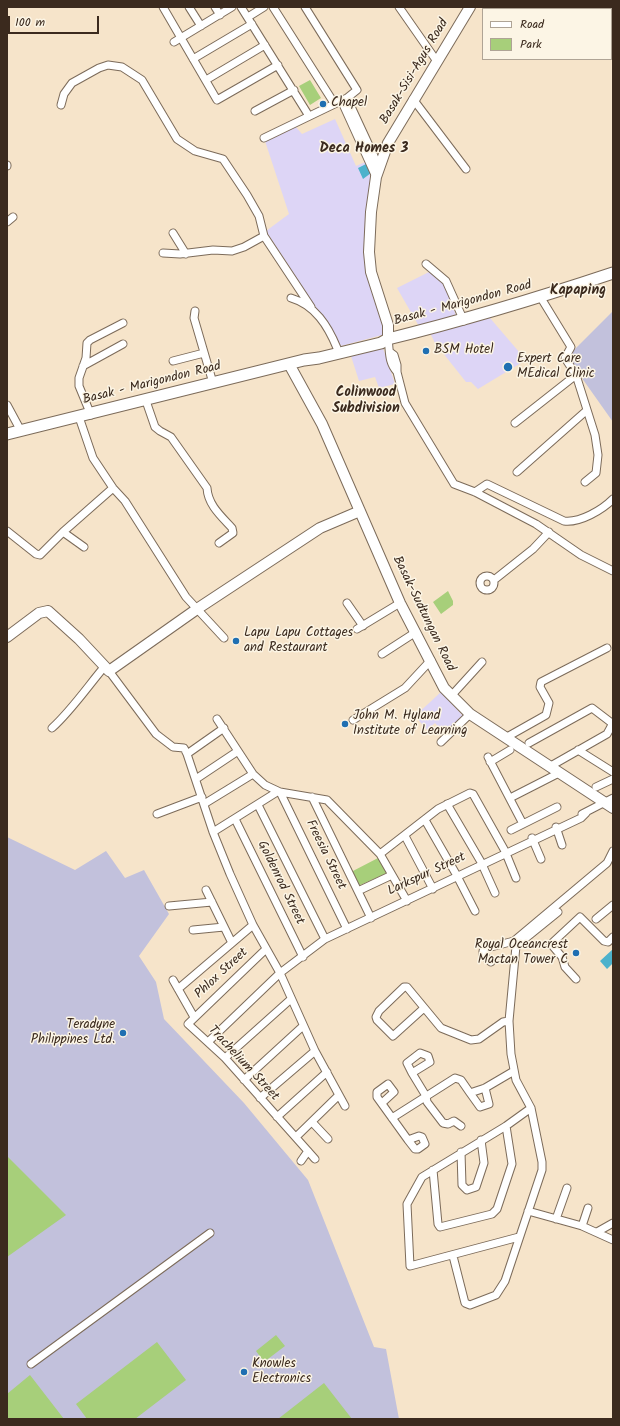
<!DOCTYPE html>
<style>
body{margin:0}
#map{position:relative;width:620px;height:1426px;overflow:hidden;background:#f6e4ca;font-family:Kalam,sans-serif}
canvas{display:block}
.frame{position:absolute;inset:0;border:8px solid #3b2a1e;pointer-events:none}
.legend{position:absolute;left:482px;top:8px;width:130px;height:52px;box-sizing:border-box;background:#fcf5e5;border:1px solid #afa495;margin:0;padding:5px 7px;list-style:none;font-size:12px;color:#3b2a1e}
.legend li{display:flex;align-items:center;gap:8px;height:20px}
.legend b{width:20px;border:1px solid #afa495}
.scale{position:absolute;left:8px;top:16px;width:91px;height:18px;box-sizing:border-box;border:2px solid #3b2a1e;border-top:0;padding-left:5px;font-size:12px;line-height:14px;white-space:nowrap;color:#3b2a1e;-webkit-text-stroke:3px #fcf5e5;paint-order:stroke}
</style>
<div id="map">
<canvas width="620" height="1426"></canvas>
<div class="frame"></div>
<ul class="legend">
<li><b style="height:5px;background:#fff"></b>Road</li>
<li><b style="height:11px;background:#a7cf7a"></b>Park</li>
</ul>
<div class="scale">100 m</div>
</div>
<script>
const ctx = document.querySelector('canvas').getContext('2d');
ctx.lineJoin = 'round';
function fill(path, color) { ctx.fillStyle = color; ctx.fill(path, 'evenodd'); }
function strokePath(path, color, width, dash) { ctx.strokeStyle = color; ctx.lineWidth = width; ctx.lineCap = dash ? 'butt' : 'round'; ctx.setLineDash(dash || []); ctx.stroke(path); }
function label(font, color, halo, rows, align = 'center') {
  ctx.font = font + ' Kalam,sans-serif'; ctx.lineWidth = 3; ctx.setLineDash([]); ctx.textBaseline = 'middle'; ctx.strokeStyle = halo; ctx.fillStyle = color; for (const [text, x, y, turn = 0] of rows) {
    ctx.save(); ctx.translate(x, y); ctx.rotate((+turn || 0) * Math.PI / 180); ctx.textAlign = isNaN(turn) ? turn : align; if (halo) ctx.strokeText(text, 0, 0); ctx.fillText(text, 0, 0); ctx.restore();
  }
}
fill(new Path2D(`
 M335 119 356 166 377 157 369 230 384 324 382 335 341 346 266 231 289 214 265 141 295 126 302 134Z
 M431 271 443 281 457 318 420 328 397 288Z
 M490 318 526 360 478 389 471 382H466L435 343 430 333Z
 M383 348 395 384 379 388 375 377 359 381 351 356Z
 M441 692 464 717 445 734 435 723 427 730 415 716Z`), '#ddd5f6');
fill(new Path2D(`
 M613 311V422L567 357Z
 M7 837 75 870 106 851 125 878 144 870 169 914 139 956 156 982 164 1019 244 1103 308 1180 374 1347 386 1349 399 1419H7Z`), '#c2c1dc');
fill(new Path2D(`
 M310 80 321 98 310 105 299 86Z
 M448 591 453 601V605L441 614 433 602Z
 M378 858 387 873 358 886 351 872Z
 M7 1156 66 1215 7 1257Z
 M276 1335 285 1346 264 1362 256 1351Z
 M157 1342 186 1380 135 1419H87L76 1404Z
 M30 1375 64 1419H7V1394Z
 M324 1383 352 1419H278Z`), '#a7cf7a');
fill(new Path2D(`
 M368 163 371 173 363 179 358 168Z
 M613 949V963L607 969 600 961Z`), '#4db2cc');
const street = new Path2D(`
 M163 7 217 100 278 65
 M189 7 201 26
 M215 7 220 15
 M241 7 309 116
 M273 7 334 103
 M399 7 436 60
 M248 17 264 7
 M174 42 232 7
 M193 59 252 24
 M206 80 265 45
 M347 98 379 167
 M413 99 466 169
 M341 100 376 177
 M61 105 64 94 72 83 99 68 108 65 122 67 142 80 177 139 195 151 223 159 247 195 259 216 264 236 311 307
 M255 111 294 90
 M264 138 347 98 357 90 305 7
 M7 165V166
 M7 222 13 217
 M173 233 186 254
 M163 253 180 254 213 250 232 251 244 247 264 236
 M426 264 446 281 464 321
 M291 298C315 305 328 326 337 348
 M541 298 571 347 565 358 576 375 595 435 598 455 596 473 585 482
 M195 311 194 318 213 383
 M388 339C390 352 388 362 397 372
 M390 352 394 355 397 365V372L405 403 454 484 475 492 536 524 581 555 613 571
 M173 361 204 353
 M83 366 123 344
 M146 401 155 427 160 431 171 437 207 488C208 505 221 516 232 528L233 533 219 543
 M7 405 21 431
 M91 415 79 386V378L86 358 87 343 90 340 123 323
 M79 417 93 458 113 488 125 501 186 597 224 638
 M515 423 576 375
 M517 472 586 411
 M475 492 487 484 564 521C580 523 602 510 613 499
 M7 531 36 554 40 555 63 532 113 488
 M63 532 84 547
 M480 583a7 7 0 1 1 14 0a7 7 0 1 1-14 0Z
 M494 580 533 549 549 532
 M347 603 363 626
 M357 629 400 603
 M382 654 416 632
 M109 671 156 734 173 747 184 748 187 754 213 832 230 874 253 925 280 973 315 1051 345 1106
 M452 695 482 662
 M217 719 253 774 265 785 280 792 327 800 380 854 407 901
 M353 720 405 688 431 660
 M52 728C71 711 88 686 105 666
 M507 737 546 715 549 703 540 687 541 682 607 648
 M441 742 470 714
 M529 743 592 708 613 724
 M578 750 613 772
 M187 754 224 728
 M488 757 523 824
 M490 762 510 750
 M549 767 607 734 613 723
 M196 779 238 751
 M596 787 613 779
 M280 792 347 929
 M312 797 371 918
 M510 798 559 773
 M204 804 253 774
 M447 804 481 862 495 893
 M258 805 325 939
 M157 814 202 797
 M582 814 613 798
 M235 819 303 957
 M425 820 456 874 475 911
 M556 827 562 845
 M511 830 557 807
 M213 832 277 792
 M405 836 433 889
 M532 838 541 859
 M380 854 438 809 470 793 473 794 505 851 516 878
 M206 890 232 943
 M358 891 392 875
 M169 906 212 902
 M596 919 613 905
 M193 930 224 927
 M516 946 558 912
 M266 949 188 1024 225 1058 315 1159
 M491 962 483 955V951L487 948 514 941 607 863 613 851
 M576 979 565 967 562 957 551 944 580 917 604 941 608 942 613 937
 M173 980 194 1017
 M178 989 253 925
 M424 1008 393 1036 377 1020 376 1017 379 1011 404 987H407L441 1028 471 1040 479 1039 503 1022 509 1021
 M208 1042 280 973 325 939 581 818 586 813
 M420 1053 428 1056 430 1062 412 1073 407 1063Z
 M225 1058 291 999
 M412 1073 426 1096 427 1102 443 1123 448 1124 454 1121 461 1126
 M244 1080 303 1026
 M470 1093 480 1107 489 1104 485 1088
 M260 1098 315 1051
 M382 1103 394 1092 388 1084 377 1092V1097L408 1140
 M277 1117 327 1072
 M392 1118 455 1078 461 1080 470 1093 485 1088 514 1071
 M312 1122 328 1139
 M419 1136 422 1137 425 1144 418 1149H415L408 1140Z
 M296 1137 339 1095
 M461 1152 462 1185 467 1190 476 1187 484 1163 481 1140
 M301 1161 308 1151
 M433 1170 438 1224 440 1227 492 1214 497 1209 512 1164 506 1126
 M528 1211 582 1226 613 1240
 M556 1219 567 1188
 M582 1226 588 1208
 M597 1232 613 1223
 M519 1237 410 1266 407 1204 422 1177 506 1126 531 1108
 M453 1256 465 1303 470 1305 496 1295 505 1281 542 1170V1162L531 1108 516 1080 511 1054 509 1021 516 946 514 941
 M31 1364 210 1233`);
const secondary = new Path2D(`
 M388 339V325L371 272 369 252 371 212 376 177 388 143 470 7
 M289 364 322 424 400 603 444 688 470 714 613 808
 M7 637 39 613 48 611 79 639 109 671 197 609 320 528 360 511`);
const primary = new Path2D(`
 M7 434 304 360 319 358 381 343 388 339C465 320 538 298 613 273`);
strokePath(street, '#7c6b5a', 9);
strokePath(secondary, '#7c6b5a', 12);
strokePath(primary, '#7c6b5a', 13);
strokePath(street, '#fff', 7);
strokePath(secondary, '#fff', 10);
strokePath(primary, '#fff', 11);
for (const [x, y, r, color] of [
 [323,104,4,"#1f6fb2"],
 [426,351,4,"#1f6fb2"],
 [508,367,5,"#1f6fb2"],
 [236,641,4,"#1f6fb2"],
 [345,724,4,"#1f6fb2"],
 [576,953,4,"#1f6fb2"],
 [123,1033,4,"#1f6fb2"],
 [244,1372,4,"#1f6fb2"]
]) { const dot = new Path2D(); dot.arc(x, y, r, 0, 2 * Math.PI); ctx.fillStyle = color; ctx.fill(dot); strokePath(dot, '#fcf5e5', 1.5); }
label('13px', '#3b2a1e', '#fcf5e5', [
 ["Basak-Sisi-Agus Road",415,72,-59],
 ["Basak - Marigondon Road",463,304,-15],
 ["Basak - Marigondon Road",152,384,-14],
 ["Basak-Sudtungan Road",423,614,64],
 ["Freesia Street",325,855,64],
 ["Larkspur Street",427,875,-25],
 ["Goldenrod Street",280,883,64],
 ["Phlox Street",222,974,-43],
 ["Trachelium Street",243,1064,47]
]);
label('13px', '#3b2a1e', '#fcf5e5', [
 ["Chapel",331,104],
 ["BSM Hotel",434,351],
 ["Expert Care",517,360],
 ["MEdical Clinic",517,375],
 ["Lapu Lapu Cottages",244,634],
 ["and Restaurant",244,649],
 ["John M. Hyland",353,717],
 ["Institute of Learning",353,732],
 ["Royal Oceancrest",568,946,"right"],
 ["Mactan Tower C",568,961,"right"],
 ["Teradyne",115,1026,"right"],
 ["Philippines Ltd.",115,1041,"right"],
 ["Knowles",252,1365],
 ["Electronics",252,1380]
], 'left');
label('bold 14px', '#3b2a1e', '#fcf5e5', [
 ["Deca Homes 3",364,150],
 ["Kapaping",578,292],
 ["Colinwood",366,394],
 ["Subdivision",366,410]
]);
</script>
